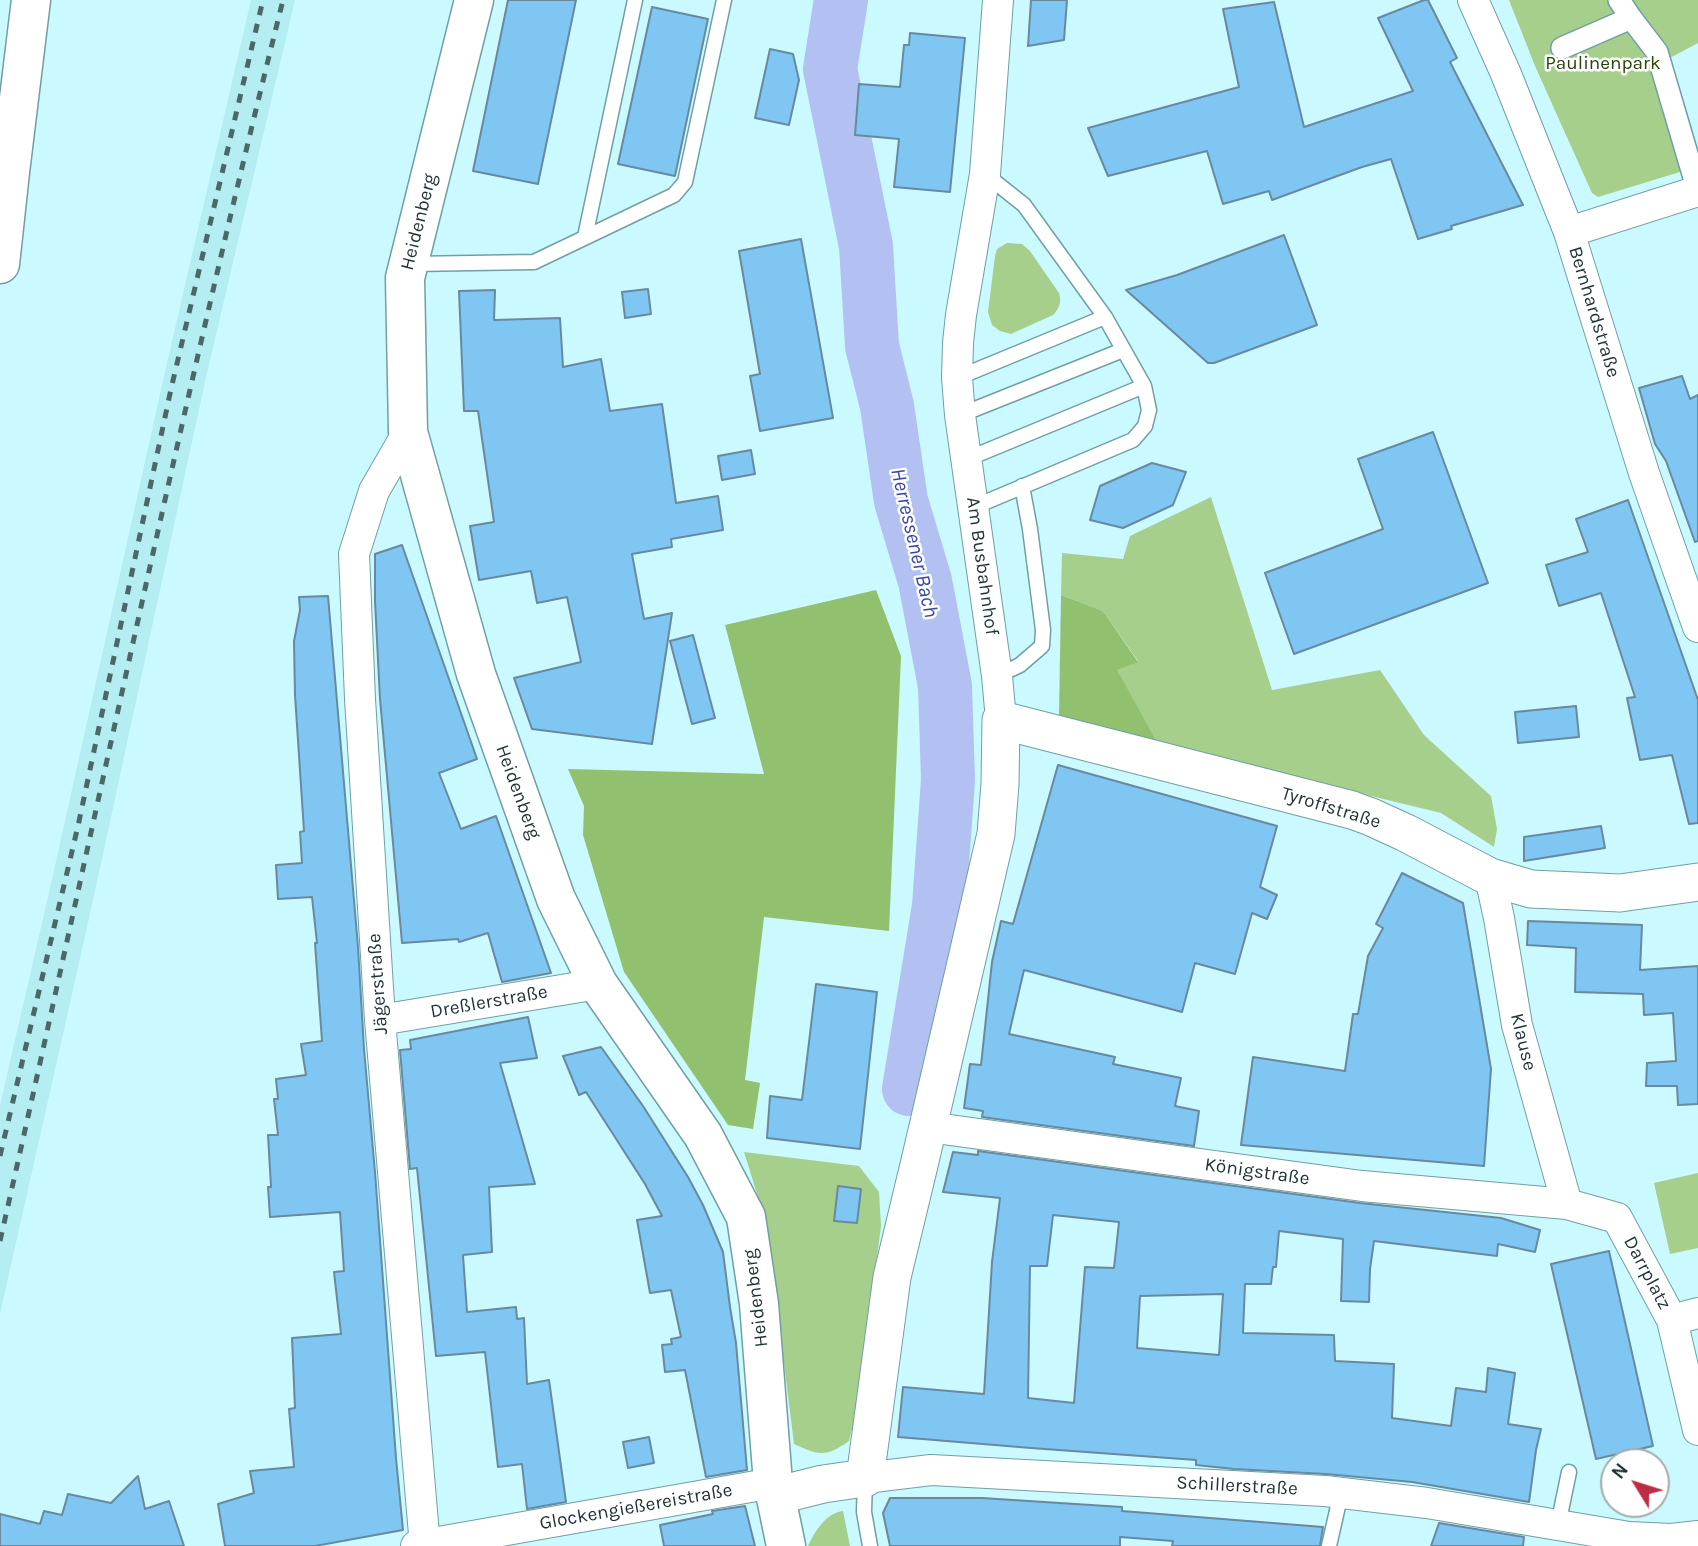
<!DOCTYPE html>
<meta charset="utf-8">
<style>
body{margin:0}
#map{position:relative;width:1698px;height:1546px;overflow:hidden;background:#cafaff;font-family:Karla,sans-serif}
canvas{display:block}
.north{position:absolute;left:1600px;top:1448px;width:70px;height:70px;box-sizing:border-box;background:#fff;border:2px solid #a5adad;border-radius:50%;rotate:308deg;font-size:19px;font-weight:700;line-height:28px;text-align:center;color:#1e3133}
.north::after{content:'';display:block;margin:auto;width:24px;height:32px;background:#bd2d44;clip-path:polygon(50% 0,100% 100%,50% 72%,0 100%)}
</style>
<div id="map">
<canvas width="1698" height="1546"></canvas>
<div class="north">N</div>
</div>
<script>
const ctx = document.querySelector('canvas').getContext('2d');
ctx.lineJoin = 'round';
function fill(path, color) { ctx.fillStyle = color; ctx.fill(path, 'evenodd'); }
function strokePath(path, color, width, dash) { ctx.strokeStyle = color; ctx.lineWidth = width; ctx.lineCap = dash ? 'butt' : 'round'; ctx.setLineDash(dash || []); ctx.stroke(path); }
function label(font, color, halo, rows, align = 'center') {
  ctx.font = font + ' Karla,sans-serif'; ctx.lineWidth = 5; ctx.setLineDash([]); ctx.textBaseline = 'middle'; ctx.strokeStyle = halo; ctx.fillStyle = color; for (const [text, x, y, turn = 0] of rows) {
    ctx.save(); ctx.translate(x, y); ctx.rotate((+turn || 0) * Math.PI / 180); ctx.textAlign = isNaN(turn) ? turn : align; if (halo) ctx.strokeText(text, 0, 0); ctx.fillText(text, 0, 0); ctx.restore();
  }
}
fill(new Path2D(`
 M251 0H295L206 377 92 905 0 1314V1105L48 897 167 363Z`), '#b4edf2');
fill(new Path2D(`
 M1509 0H1698V43L1666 60 1693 168 1598 197 1592 193 1535 66Z
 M1007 243 1022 244 1030 251 1059 293C1062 302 1059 309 1053 315L1011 334 1000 331 992 325 988 312 995 256 997 249Z
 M1211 497 1272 690 1380 670 1424 735 1491 796 1497 829 1494 847 1441 813 1322 784 1156 740 1116 670 1138 661 1103 611 1061 595 1062 553 1123 559 1130 536Z
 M744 1152 859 1166 879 1192 881 1226 858 1405 849 1441C826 1457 820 1456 794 1444L767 1226Z
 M1698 1173V1248L1670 1254 1654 1183Z
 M843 1511 850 1546H808C815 1531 826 1513 843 1511Z`), '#a6cf8b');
fill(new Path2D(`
 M876 590 901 656 889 931 764 917 745 1080 760 1083 753 1129 728 1125 624 972 583 835 584 806 568 769 764 774 725 625Z
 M1061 595 1103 611 1138 662 1117 670 1156 740 1059 716Z`), '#91c06f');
strokePath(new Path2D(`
 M841 0 830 69 866 246 872 346 887 406 901 501 925 581 945 686 948 780 939 906 909 1089`), '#b2c0f2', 54);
const building = new Path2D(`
 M508 0H576L538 184 473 171Z
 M1031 0H1067L1064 40 1028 46Z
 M1424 0H1428L1457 58 1450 62 1523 205 1451 226 1452 229 1418 239 1391 159 1362 167 1272 200 1269 191 1223 204 1207 151 1108 176 1088 128 1239 87 1223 9 1274 2 1304 127 1413 91 1378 18Z
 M652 7 708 19 675 176 618 164Z
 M910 33 965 38 950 192 894 187 899 139 855 135 859 84 900 87 904 45H909Z
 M770 49 793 54 799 80 789 125 755 118Z
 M1284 235 1317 325 1214 363H1208L1126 290 1177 275Z
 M801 239 833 418 760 431 750 376 760 374 739 251Z
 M648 289 651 314 625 318 622 292Z
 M495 290 494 320 560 318 563 367 601 359 610 411 662 404 676 503 718 496 723 530 671 539 672 547 632 554 644 619 672 613 652 744 532 729 514 678 581 662 567 597 537 603 531 571 479 580 470 526 494 522 478 411H464L459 291Z
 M1682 376 1690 399 1698 395V541L1695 542 1666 461 1655 444 1639 388Z
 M1433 432 1488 583 1294 654 1265 573 1383 529 1358 459Z
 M751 450 755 474 722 480 718 456Z
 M1152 463 1186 472 1173 505 1123 528 1090 520 1100 486Z
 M1628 500 1698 700V823L1689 824 1672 755 1640 760 1627 698 1635 697 1601 593 1559 606 1546 565 1588 552 1576 519Z
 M402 545 477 759 439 773 461 829 496 816 551 973 502 982 488 933 459 942 458 939 402 943 380 699 375 601V554Z
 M328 596 358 947 364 1049 375 1172 396 1458 403 1530 315 1546H225L218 1504 254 1493 250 1471 294 1467 289 1409 295 1408 292 1338 341 1334 334 1272 344 1271 340 1212 270 1217 268 1187H271L268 1135H278L274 1099H278L276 1079 306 1075 301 1044 322 1041 315 943H317L312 897 278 899 276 865 302 863 300 832 304 831 295 695 294 641 300 610 299 597Z
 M693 635 715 718 692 724 670 641Z
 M1576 706 1579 737 1518 743 1515 712Z
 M1058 765 1277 826 1260 887 1277 895 1267 919 1252 913 1235 974 1195 963 1182 1012 1024 970 1009 1034 1115 1057 1113 1064 1181 1078 1175 1106 1199 1111 1194 1146 982 1117 983 1111 964 1108 970 1064 981 1065 992 962 1001 921 1013 924Z
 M1601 826 1605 848 1524 861V837Z
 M1402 873 1463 903 1491 1069 1484 1166 1241 1145 1253 1057 1345 1071 1353 1014H1358L1368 956 1383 928 1376 924Z
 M1528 921 1642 925 1640 970 1698 966V1104L1678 1105 1677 1086H1646L1647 1063 1676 1061 1673 1013 1644 1015 1643 994 1575 992 1576 948 1527 945Z
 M816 984 877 992 860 1149 767 1138 770 1096 802 1100Z
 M528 1017 537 1058 500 1063 535 1184 489 1187 492 1252 463 1255 467 1312 516 1307 517 1319 524 1318 527 1384 549 1380 566 1502 527 1509 522 1464 498 1467 485 1352 436 1356 417 1168 410 1169 400 1050 411 1049 410 1040Z
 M601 1047 643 1106 688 1177 703 1205 723 1252 730 1307 736 1343 747 1470 706 1477 685 1370 665 1372 662 1345 672 1344 671 1339 681 1337 671 1290 650 1293 637 1220 662 1216 645 1184 586 1092 579 1095 563 1056Z
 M978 1151 1360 1203 1501 1218 1540 1230 1535 1252 1498 1244 1497 1256 1374 1241 1370 1269 1369 1302 1341 1301 1343 1239 1279 1231 1276 1267H1273L1271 1284H1245L1243 1333 1334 1335 1335 1361 1394 1364 1392 1418 1451 1426 1456 1388 1486 1392 1488 1368 1515 1373 1508 1424 1541 1429 1536 1450 1529 1502 1412 1482 1326 1474 1234 1469 1196 1465V1460L1031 1448 898 1437 903 1387 984 1394 992 1262 1000 1198 943 1192 953 1152 978 1155ZM1053 1215 1119 1222 1114 1268 1085 1267 1074 1403 1028 1398 1030 1266H1047ZM1223 1294 1219 1355 1137 1348 1140 1296Z
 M838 1186 861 1189 857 1223 834 1221Z
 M1609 1251 1653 1446 1596 1459 1551 1264Z
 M649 1437 654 1463 628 1468 623 1442Z
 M138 1476 145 1509 169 1501 184 1546H0V1514L40 1524 44 1511 62 1515 68 1494 111 1503Z
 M890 1498H982L1122 1507V1511L1323 1527 1320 1546H1172L1173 1541 1120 1537V1546H890L883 1513Z
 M745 1506 755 1546H664L660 1525 713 1514 712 1511Z
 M1439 1523 1524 1537 1523 1546H1431Z`);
fill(building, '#7fc6f3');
strokePath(building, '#68899f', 2);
const service = new Path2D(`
 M585 237 635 0
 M411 264 534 262 674 195 685 182 724 0
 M957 378 1105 317
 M960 415 1123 350
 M967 459 1144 386
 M974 507 1133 440 1145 426 1149 410 1144 386 1105 317 1024 205 985 174
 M997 676 1020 665 1042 646 1043 630 1030 529 1022 486
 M865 1478 864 1512 870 1546
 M1558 1525 1569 1472
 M1329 1546 1341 1493`);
const pedestrian = new Path2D(`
 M1619 0 1631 18
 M1562 48 1631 18 1657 52 1698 191`);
const minor = new Path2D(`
 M998 0 985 174 961 315 958 343 957 378 960 415 997 676 1001 720
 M1473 0 1506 74 1569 232 1644 473 1698 627
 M1569 232 1698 191
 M408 432 374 491 354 554 360 699 380 1020 425 1546
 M1490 877 1499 918 1517 1025 1567 1204
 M380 1020 598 984
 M928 1127 1362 1186 1567 1204 1617 1218 1672 1320 1698 1430
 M1672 1320 1698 1313
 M865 1478 931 1470 1325 1491 1427 1503 1629 1537 1671 1539 1698 1536
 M416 1546 773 1483`);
const tertiary = new Path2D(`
 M775 1496 823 1484 865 1478 892 1277 920 1161 996 834 1000 784 1001 720 1352 810 1371 817 1406 833 1490 877 1531 889 1620 893 1698 882`);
const secondary = new Path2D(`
 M474 0 405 278 408 432 476 674 556 899 598 984 703 1135 746 1217 759 1304 773 1483 786 1546
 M0 264 10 172 31 0`);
strokePath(service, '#719fa3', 17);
strokePath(pedestrian, '#719fa3', 24);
strokePath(minor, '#719fa3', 32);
strokePath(tertiary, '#719fa3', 39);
strokePath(secondary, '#719fa3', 41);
strokePath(service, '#fff', 14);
strokePath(pedestrian, '#fff', 21);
strokePath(minor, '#fff', 30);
strokePath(tertiary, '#fff', 37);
strokePath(secondary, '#fff', 38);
strokePath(new Path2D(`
 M0 1156 78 826 171 389 263 0
 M0 1241C94 827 180 412 283 0`), '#4c676a', 5, [9, 9]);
label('19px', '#27450b', '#fff', [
 ["Paulinenpark",1603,64]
]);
label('19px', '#1e3133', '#fff', [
 ["Heidenberg",419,222,-76],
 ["Bernhardstraße",1594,312,73],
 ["Am Busbahnhof",982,566,82],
 ["Heidenberg",518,792,70],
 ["Tyroffstraße",1331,808,17],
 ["Jägerstraße",378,984,-94],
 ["Dreßlerstraße",489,1002,-10],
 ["Klause",1523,1042,76],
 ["Königstraße",1257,1172,8],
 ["Darrplatz",1647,1273,62],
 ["Heidenberg",756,1298,-97],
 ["Schillerstraße",1237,1486,3],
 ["Glockengießereistraße",636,1507,-10]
]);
label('italic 21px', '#3b48a5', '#fff', [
 ["Herressener Bach",914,543,77]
]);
</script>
